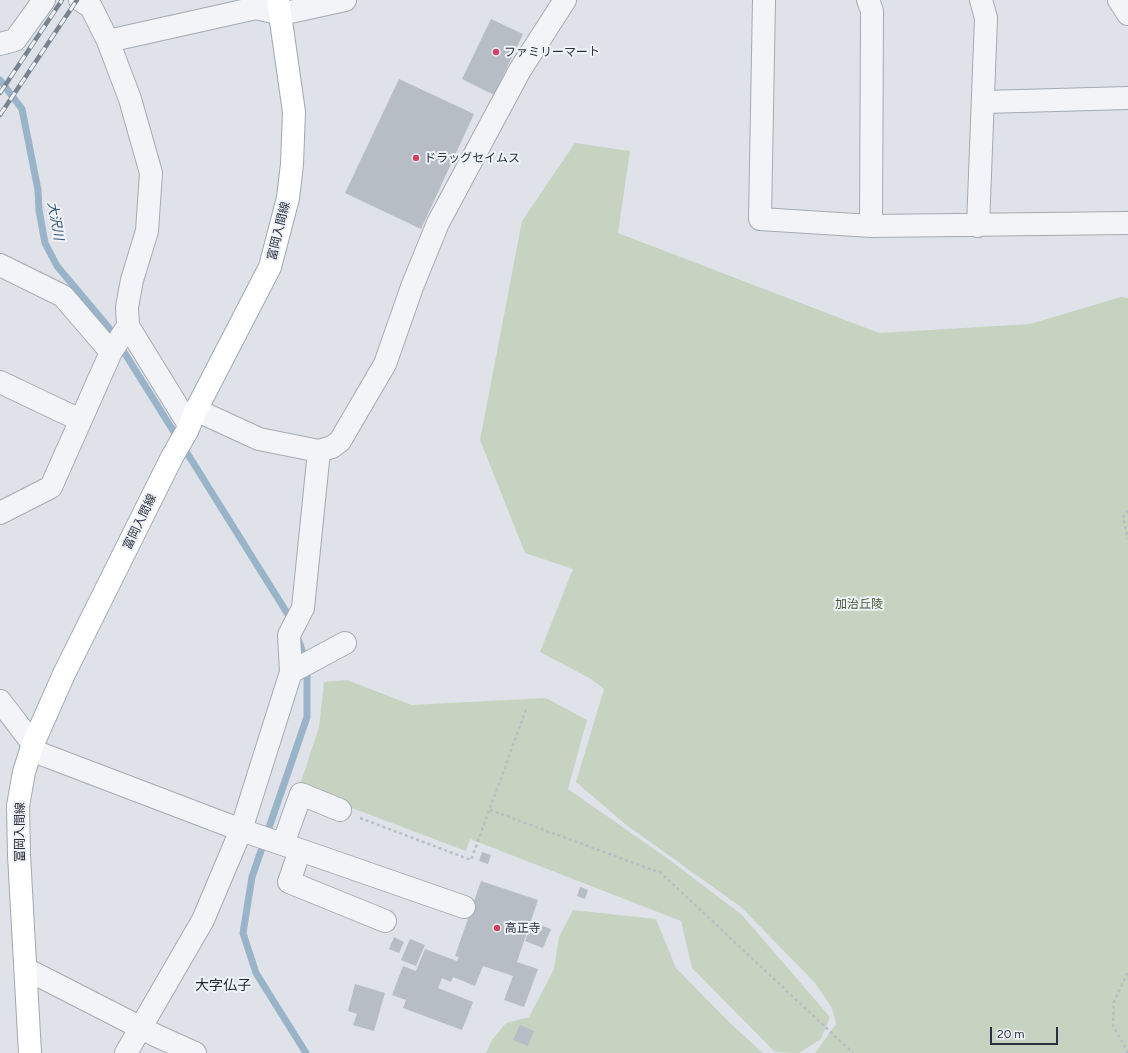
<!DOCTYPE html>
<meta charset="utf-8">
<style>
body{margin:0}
#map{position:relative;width:1128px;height:1053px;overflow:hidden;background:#dfe3e9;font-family:Figtree,sans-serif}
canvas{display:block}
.scale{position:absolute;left:990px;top:1027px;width:68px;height:18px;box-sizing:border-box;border:2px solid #283240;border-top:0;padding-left:5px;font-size:12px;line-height:14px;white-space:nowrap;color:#283240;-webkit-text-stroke:3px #eff2f6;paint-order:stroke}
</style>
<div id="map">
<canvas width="1128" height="1053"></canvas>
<div class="scale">20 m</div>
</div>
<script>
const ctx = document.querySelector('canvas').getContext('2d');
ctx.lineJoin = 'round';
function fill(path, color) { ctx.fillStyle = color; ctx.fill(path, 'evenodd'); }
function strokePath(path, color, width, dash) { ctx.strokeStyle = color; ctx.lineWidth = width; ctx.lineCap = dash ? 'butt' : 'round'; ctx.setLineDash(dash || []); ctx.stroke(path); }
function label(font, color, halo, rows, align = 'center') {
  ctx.font = font + ' Figtree,"Noto Sans JP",sans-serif'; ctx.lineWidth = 4; ctx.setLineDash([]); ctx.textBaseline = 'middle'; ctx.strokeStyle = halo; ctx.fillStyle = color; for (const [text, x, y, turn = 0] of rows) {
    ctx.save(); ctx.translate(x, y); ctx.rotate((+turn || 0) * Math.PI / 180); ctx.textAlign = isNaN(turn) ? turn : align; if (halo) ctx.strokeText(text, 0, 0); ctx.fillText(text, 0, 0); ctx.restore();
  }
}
fill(new Path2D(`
 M575 143 630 151 618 233 879 333 1030 324 1121 297 1128 298V1053H815L836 1024 832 1008 815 983 741 907 625 824 576 782 604 689 591 679 540 652 573 569 525 553 480 440 522 221Z
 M347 680 412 705 546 698 587 720 568 789 667 858 742 915 830 1017 821 1039 799 1053 775 1052 692 968 681 921 470 839 466 851 299 788 319 727 324 682Z
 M573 910 656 919 676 968 730 1023 763 1053H486L492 1040 506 1023 529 1017 554 969 559 937Z`), '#c6d3c0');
strokePath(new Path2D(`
 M0 80 22 109 38 190 39 210 45 243 57 266 109 328 292 621
 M298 639 304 656 307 674V717L252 877 243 933 256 973 306 1053`), '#99b3c9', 7);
fill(new Path2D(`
 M491 19 523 34 494 95 462 79Z
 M399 79 474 114 421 229 345 193Z
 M482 852 491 855 488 864 479 861Z
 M481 881 538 900 517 962 538 969 524 1007 504 1000 513 976 483 966 475 986 453 977 451 982 442 978 438 988 473 1002 462 1030 403 1008 406 1000 392 995 403 966 416 971 425 949 457 961 459 957 455 956Z
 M580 887 588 890 585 899 577 896Z
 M532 922 551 929 543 948 525 941Z
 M394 937 404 942 399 953 389 949Z
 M410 939 425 945 416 966 401 960Z
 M355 984 385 993 374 1031 353 1025 357 1014 348 1011Z
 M520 1025 534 1031 528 1046 513 1040Z`), '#b6bdc5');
const minor = new Path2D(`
 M80 0 91 7 108 41 130 99 151 173 147 231 132 280 127 307 128 326 189 425
 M764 0 760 219 871 226 1128 223
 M868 0 872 11 871 226
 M1119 0 1128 14
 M108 41 256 8 281 14 345 0
 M0 44 15 40 44 0
 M984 102 1128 98
 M978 226 986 18 981 0
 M0 265 63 296 111 352
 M0 382 80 420
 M196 410 259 439 319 451 332 447 340 441 385 364 412 287 438 223 520 70 565 0
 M0 513 51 487 111 352 128 326
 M291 672 345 643
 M0 701 33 744
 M31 750 241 830 300 850 289 882 385 921
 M283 844 301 794 340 810
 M300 850 464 907
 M26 969 157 1036 195 1053
 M126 1053 203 920 241 830 291 672 289 635 303 608 319 451`);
const major = new Path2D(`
 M30 1053 19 855 18 806 24 772 33 744 64 674 172 457 187 431 196 410 270 267 288 198 292 164 294 112 278 0`);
strokePath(minor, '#a4aab3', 24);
strokePath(major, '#9ea8b4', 24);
strokePath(new Path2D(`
 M1128 510 1123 517 1128 539
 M490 810 661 873 853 1053
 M360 818 471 860 527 707
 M1128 1053 1113 1026 1114 1001 1128 972`), '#b9bec4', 2.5, [3, 3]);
strokePath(minor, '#f2f4f7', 22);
strokePath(major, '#fff', 22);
const rail = new Path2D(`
 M0 93 62 0
 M0 115 77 0`);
strokePath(rail, '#788492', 4.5);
strokePath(rail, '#eff2f6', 3, [9]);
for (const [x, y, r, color] of [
 [496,52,4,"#d04260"],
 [416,158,4,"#d04260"],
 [497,928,4,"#d04260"]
]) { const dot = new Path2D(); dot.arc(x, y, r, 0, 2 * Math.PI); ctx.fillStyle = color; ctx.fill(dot); strokePath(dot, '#eff2f6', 1.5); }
label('12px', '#283240', '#eff2f6', [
 ["ファミリーマート",504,52],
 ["ドラッグセイムス",424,158],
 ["高正寺",505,928]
], 'left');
label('12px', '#283240', '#eff2f6', [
 ["富岡入間線",279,231,-76],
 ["富岡入間線",140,522,-64],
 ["富岡入間線",20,832,-90]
]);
label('12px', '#3e5c35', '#eff2f6', [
 ["加治丘陵",859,604]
]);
label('italic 13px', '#315374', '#eff2f6', [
 ["大沢川",55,221,80]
]);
label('14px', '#1a2331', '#eff2f6', [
 ["大字仏子",223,986]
]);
</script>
